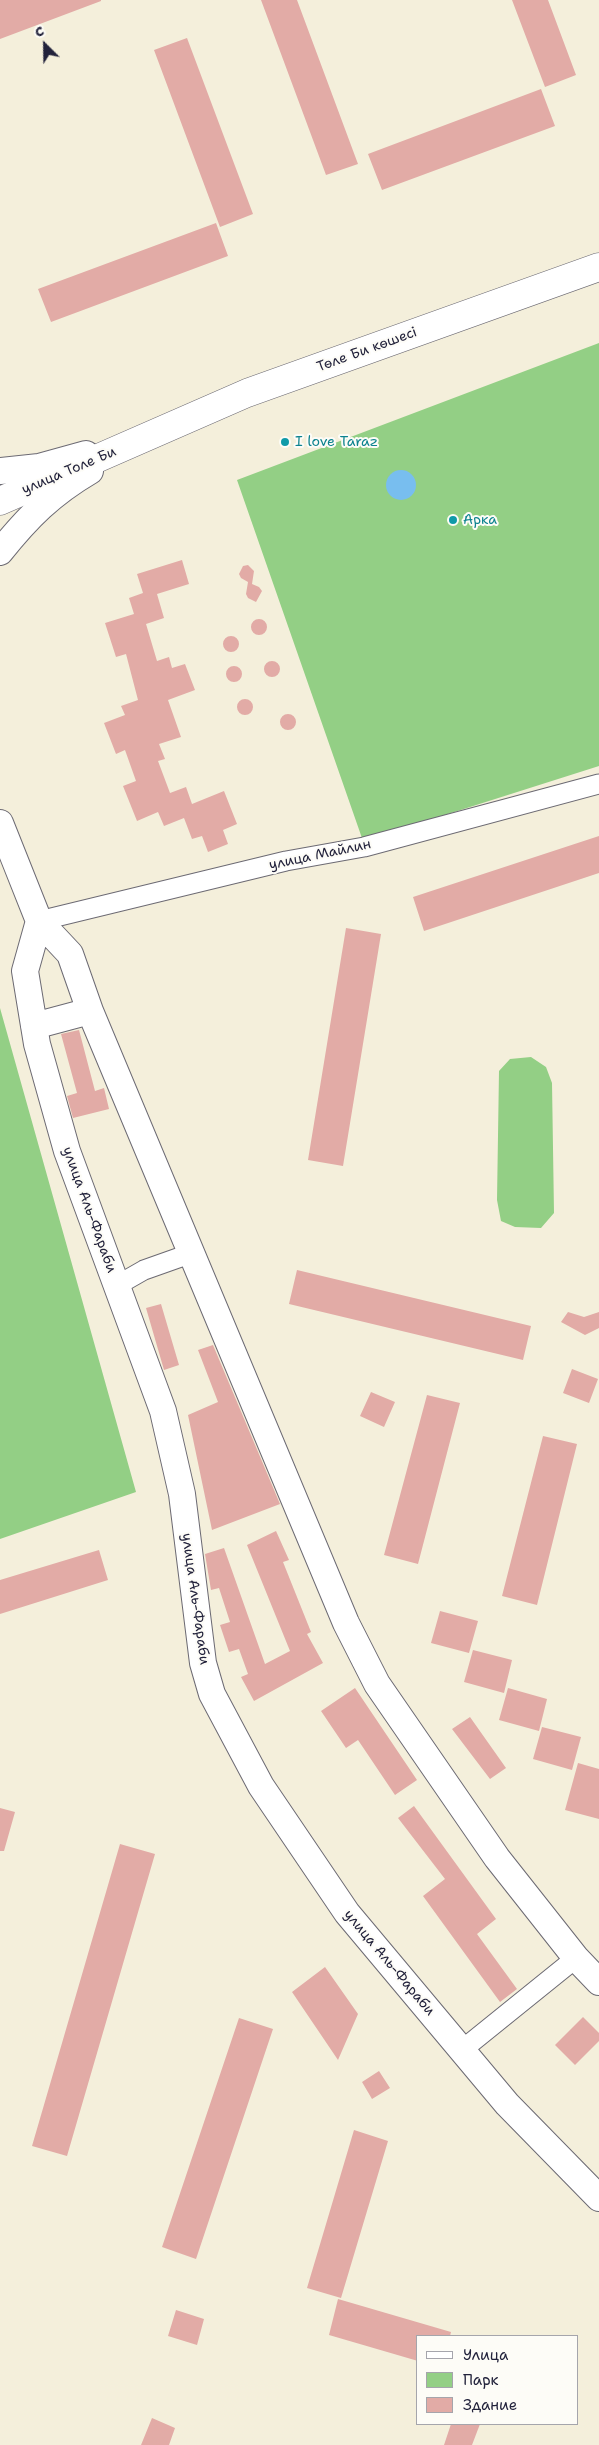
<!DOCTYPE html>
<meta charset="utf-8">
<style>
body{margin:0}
#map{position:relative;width:599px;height:2445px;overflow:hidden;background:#f4efdb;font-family:"Shantell Sans",sans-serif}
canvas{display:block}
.legend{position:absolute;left:416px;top:2335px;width:162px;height:90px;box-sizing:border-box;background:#fdfcf7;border:1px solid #a5a5ac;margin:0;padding:6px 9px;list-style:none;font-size:15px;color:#22223b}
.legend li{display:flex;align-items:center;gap:10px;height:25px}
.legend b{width:25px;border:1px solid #a5a5ac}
.north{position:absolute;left:20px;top:20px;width:50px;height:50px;-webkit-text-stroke:4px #fdfcf7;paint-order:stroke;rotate:337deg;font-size:14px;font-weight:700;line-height:20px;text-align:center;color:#22223b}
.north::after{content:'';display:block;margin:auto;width:18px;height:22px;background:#22223b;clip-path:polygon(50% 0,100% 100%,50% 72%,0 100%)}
</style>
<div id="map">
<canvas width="599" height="2445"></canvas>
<ul class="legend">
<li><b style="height:6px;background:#fff"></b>Улица</li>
<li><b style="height:14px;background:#93cf85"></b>Парк</li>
<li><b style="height:14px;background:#e2aba6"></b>Здание</li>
</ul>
<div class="north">С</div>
</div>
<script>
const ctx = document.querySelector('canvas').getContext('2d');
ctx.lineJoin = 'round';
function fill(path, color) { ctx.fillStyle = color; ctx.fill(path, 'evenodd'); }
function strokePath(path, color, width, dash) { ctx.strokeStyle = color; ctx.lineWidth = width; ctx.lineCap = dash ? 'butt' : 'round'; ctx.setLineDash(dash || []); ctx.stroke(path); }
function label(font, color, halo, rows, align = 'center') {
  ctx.font = font + ' "Shantell Sans",sans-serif'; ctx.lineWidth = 4; ctx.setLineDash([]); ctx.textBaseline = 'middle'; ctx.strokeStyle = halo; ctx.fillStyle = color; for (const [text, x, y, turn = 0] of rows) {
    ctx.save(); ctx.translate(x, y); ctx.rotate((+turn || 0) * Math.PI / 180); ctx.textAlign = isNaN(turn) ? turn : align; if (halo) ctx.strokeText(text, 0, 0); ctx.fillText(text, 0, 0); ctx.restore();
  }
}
fill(new Path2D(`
 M599 343V766L363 841 237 480Z
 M0 1008 136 1492 0 1539Z
 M531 1057 546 1067 552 1083 554 1213 541 1228 515 1227 501 1221 497 1200 499 1071 510 1059Z`), '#93cf85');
fill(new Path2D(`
 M386 485a15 15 0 1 1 30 0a15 15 0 1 1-30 0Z`), '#78beef');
fill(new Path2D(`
 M0 0H101V1L0 39Z
 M261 0H297L358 164 326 175Z
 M512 0H548L576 75 545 87Z
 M187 38 253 214 220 227 154 50Z
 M541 89 555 126 382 190 368 154Z
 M216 223 228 256 51 322 38 289Z
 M182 560 189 584 157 594 164 618 146 624 157 661 169 657 172 668 185 664 195 690 168 700 181 737 159 744 165 759 158 761 170 793 186 787 192 804 224 791 237 824 223 830 228 844 208 852 202 836 192 839 184 818 164 826 158 812 137 821 123 786 136 781 125 750 116 754 104 723 125 715 121 706 138 700 126 654 116 657 105 623 134 614 129 598 143 593 137 574Z
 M248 565 254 571 252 584 259 587 262 591 256 602 248 598 246 594 248 582 241 578 239 574 243 566Z
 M251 627a8 8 0 1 1 16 0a8 8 0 1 1-16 0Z
 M223 644a8 8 0 1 1 16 0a8 8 0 1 1-16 0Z
 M264 669a8 8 0 1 1 16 0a8 8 0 1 1-16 0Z
 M226 674a8 8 0 1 1 16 0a8 8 0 1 1-16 0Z
 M237 707a8 8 0 1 1 16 0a8 8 0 1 1-16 0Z
 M280 722a8 8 0 1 1 16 0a8 8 0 1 1-16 0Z
 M599 836V873L424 931 413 897Z
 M346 928 381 934 343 1166 308 1160Z
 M79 1030 95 1091 104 1088 109 1109 73 1118 67 1096 77 1093 61 1034Z
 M297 1270 531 1326 523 1360 289 1304Z
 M161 1304 179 1365 164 1370 146 1308Z
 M568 1312 584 1317 599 1312V1328L585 1335 561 1322Z
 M213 1345 280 1504 212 1530 188 1415 218 1402 198 1350Z
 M572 1369 598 1379 589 1403 563 1393Z
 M371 1392 395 1402 384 1427 360 1416Z
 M427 1395 460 1403 418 1564 384 1555Z
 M543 1436 577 1444 537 1605 502 1596Z
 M276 1531 289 1560 283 1562 311 1632 307 1634 323 1663 254 1701 241 1677 248 1674 239 1649 229 1652 220 1625 230 1622 219 1588 211 1590 205 1554 224 1548 265 1664 290 1651 247 1545Z
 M99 1550 108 1580 0 1614V1580Z
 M440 1611 478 1621 469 1653 431 1643Z
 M473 1650 512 1660 504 1693 464 1682Z
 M355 1688 417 1780 395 1795 358 1740 346 1748 321 1711Z
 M508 1688 547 1699 539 1731 499 1720Z
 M470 1717 506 1768 490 1779 452 1729Z
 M542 1727 581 1737 572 1770 533 1759Z
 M578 1763 599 1769V1819L565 1810Z
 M414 1806 496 1919 477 1934 517 1989 500 2002 423 1896 445 1879 398 1818Z
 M0 1808 15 1812 4 1851H0Z
 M120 1844 155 1854 67 2156 32 2146Z
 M325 1967 358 2014 338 2060 292 1992Z
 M583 2017 599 2033V2041L575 2065 555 2045Z
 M239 2018 273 2029 196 2259 162 2247Z
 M379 2071 390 2088 372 2099 362 2082Z
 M354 2130 388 2141 341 2298 307 2288Z
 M338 2299 451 2332 450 2336H418V2361L329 2335Z
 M176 2310 204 2319 197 2345 168 2336Z
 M152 2418 175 2428 169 2445H141Z
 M451 2424H480L472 2445H444Z`), '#e2aba6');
const street = new Path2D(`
 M39 921 286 861 364 847 599 784
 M116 1286 144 1270 192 1253
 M462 2050 576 1958`);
const secondary = new Path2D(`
 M0 471 39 467 86 454
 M0 552C28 517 51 494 90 471
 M0 823 39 921 70 954 90 1011 346 1623 377 1684 497 1858 576 1958 599 1982
 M39 921 25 971 37 1044 67 1151 163 1411 182 1494 203 1663 212 1694 261 1786 347 1913 507 2104 599 2198
 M34 1026 90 1011`);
const primary = new Path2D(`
 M0 501 247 393 599 267`);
strokePath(street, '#6c6a73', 21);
strokePath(secondary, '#6c6a73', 28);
strokePath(primary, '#6c6a73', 29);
strokePath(street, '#fff', 19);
strokePath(secondary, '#fff', 26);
strokePath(primary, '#fff', 28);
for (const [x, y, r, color] of [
 [285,442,5,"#0f9aa8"],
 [453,520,5,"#0f9aa8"]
]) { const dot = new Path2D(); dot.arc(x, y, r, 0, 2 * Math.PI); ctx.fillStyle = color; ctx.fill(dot); strokePath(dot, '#fdfcf7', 2); }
label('14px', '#22223b', '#fdfcf7', [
 ["Төле Би көшесі",367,350,-20],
 ["улица Толе Би",69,471,-23],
 ["улица Майлин",320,855,-12],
 ["улица Аль-Фараби",89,1210,70],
 ["улица Аль-Фараби",195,1599,82],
 ["улица Аль-Фараби",389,1963,50]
]);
label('14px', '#0d838f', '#fdfcf7', [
 ["I love Taraz",295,442],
 ["Арка",463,520]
], 'left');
</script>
